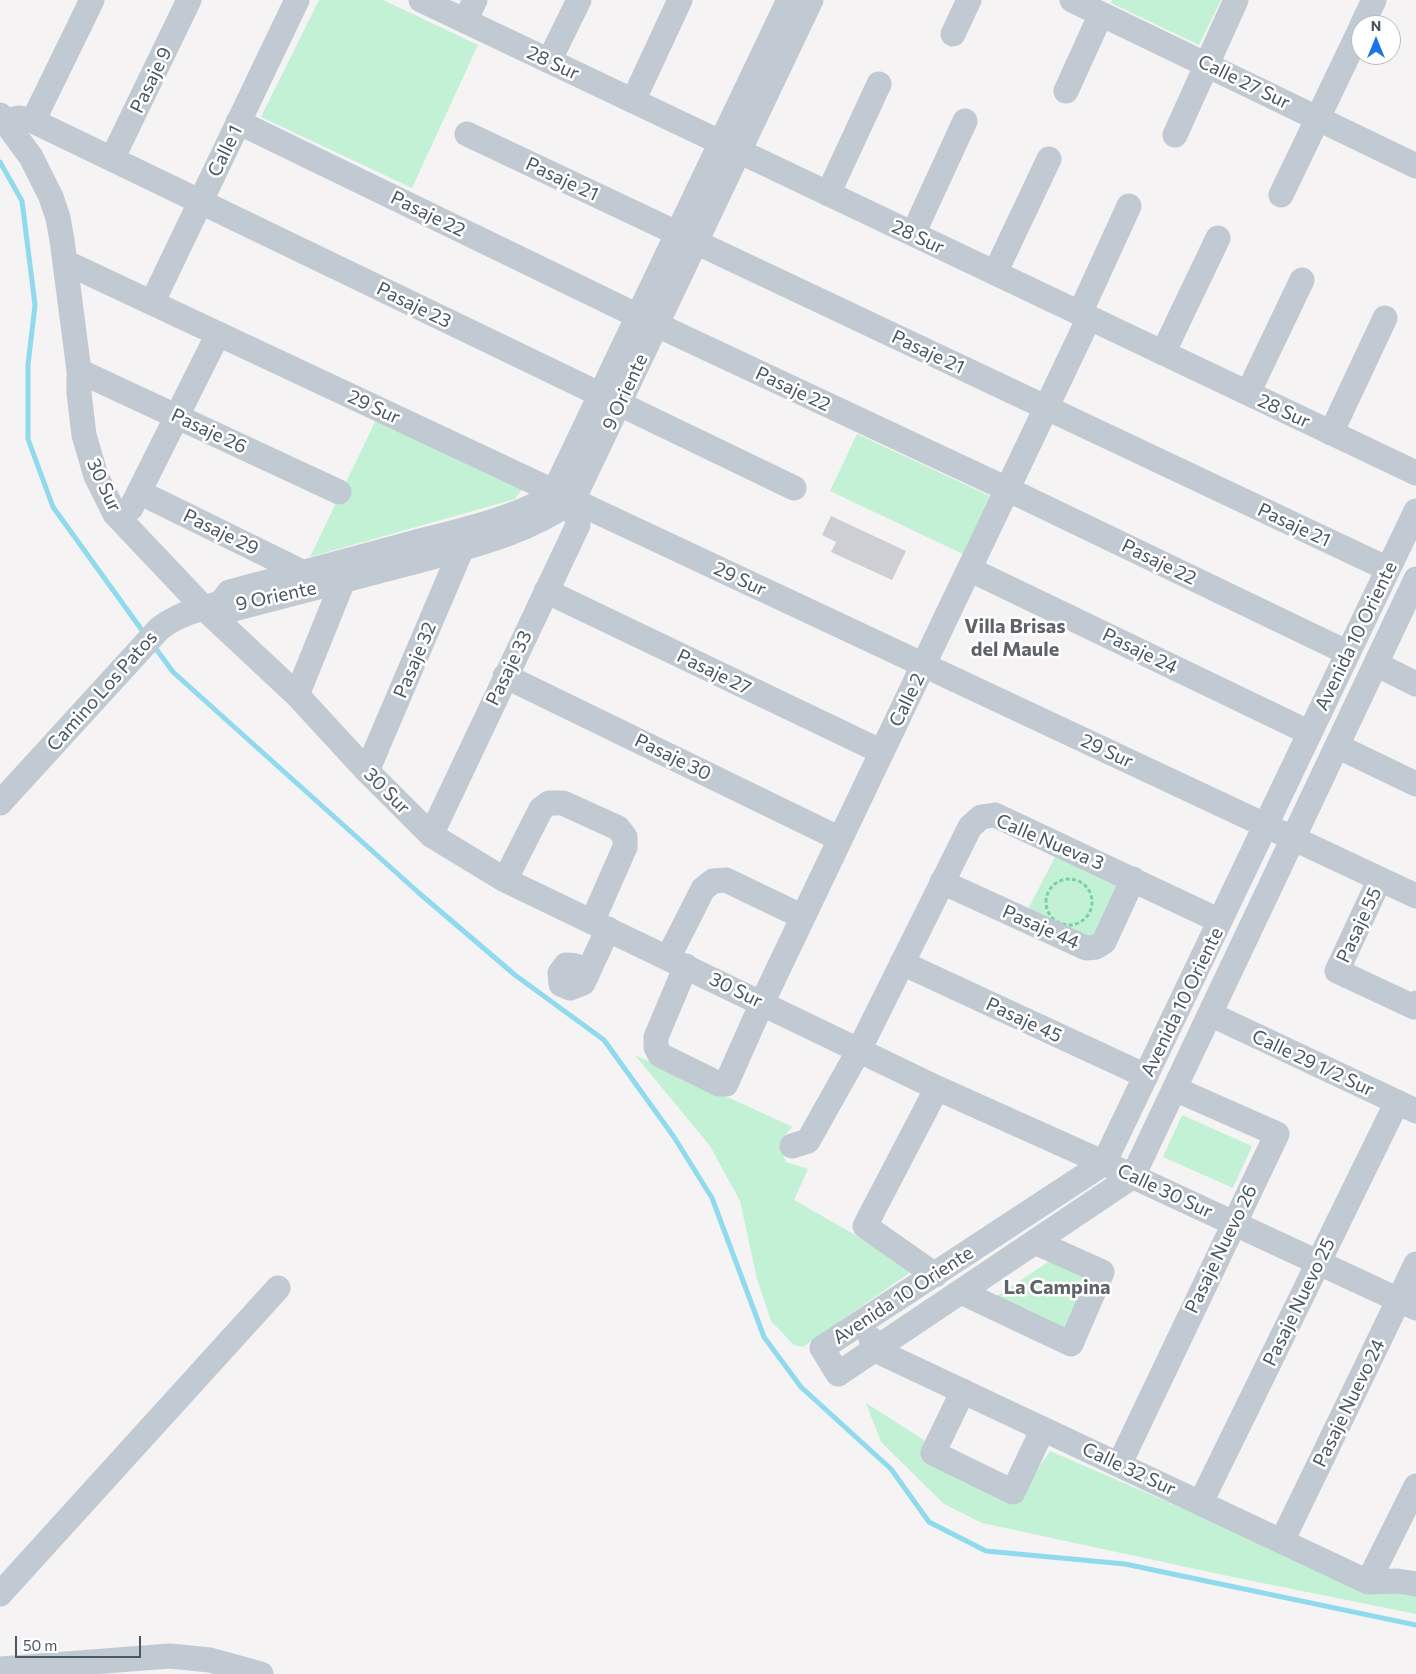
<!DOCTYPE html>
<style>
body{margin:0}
#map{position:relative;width:1416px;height:1674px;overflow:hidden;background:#f5f3f3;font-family:Commissioner,sans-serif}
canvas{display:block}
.north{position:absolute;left:1351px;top:15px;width:50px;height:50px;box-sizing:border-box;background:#fff;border:1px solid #b7bbc0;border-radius:50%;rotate:0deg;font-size:14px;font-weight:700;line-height:20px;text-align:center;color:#4a5661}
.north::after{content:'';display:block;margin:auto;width:18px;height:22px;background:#1a73e8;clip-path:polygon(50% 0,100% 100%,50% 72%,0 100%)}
.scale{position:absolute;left:15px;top:1636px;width:126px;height:22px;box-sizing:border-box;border:2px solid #4a5661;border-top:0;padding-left:6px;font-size:15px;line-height:18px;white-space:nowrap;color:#4a5661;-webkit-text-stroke:4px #fff;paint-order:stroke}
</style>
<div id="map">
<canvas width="1416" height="1674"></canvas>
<div class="north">N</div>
<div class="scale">50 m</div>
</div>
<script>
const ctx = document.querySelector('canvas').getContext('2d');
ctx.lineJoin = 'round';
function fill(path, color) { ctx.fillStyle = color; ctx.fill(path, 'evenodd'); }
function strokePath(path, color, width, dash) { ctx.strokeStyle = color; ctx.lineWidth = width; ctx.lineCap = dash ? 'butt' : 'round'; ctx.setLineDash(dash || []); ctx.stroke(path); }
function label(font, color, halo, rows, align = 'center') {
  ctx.font = font + ' Commissioner,sans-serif'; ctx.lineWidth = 5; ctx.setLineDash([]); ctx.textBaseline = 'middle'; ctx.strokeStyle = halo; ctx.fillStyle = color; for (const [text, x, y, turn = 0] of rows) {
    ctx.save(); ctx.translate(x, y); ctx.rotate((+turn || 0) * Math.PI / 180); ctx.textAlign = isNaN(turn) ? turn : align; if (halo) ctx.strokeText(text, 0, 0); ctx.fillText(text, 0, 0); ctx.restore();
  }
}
fill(new Path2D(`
 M319 0H383L478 45 412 188 261 117Z
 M1112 0H1221L1199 45 1111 3Z
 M376 420 523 488 515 499 310 557Z
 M857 434 990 496 963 554 830 491Z
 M1056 855 1123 886 1094 940 1027 911Z
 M635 1055 793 1127C779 1139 780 1146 786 1162L808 1169 794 1200 915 1269 803 1347 794 1345 771 1321 757 1279 740 1201 710 1146Z
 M1182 1115 1252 1146 1233 1188 1163 1157Z
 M1054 1258 1092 1274 1066 1331 991 1300Z
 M866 1403 924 1440 931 1463 1017 1499 1050 1451 1364 1587 1416 1596V1614L1228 1576 982 1523 944 1504 881 1442Z`), '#c3f1d5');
strokePath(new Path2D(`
 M0 162 22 201 35 305 28 365V439L53 507 144 633
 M154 646 173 672 419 893 515 975 604 1040 674 1137 712 1198 764 1337 801 1387 891 1469 929 1522 986 1551 1125 1564 1416 1625`), '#90daee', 5);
fill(new Path2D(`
 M831 516 906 551 892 580 831 552 836 542 822 535Z`), '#cdcfd5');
strokePath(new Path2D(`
 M1046 902a23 23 0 1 1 46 0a23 23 0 1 1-46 0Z`), '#7ad0a6', 3, [4, 2.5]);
strokePath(new Path2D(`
 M421 0 1416 473
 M789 0 554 492C531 515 451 533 416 542 354 559 291 576 229 592L221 603 234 609C295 593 357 577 418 561 471 546 528 533 573 500L811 0
 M1072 0 1416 166
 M465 21 475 0
 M1362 25 1374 0
 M953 34 969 0
 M549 61 579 0
 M1066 91 1101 14
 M633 101 680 0
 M0 115 31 157 51 197 58 218 62 240 79 371V393L84 435 96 476 115 514 204 608 297 695 367 771 431 835 505 880 937 1088 1104 1163 1416 1308
 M4 121 19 118 33 121 794 488
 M33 121 92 0
 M238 122 638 316 1007 489 1348 653
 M467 134 1388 569
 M1175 135 1236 0
 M112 159 189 0
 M828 194 879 84
 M1281 195 1361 28
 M913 234 965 121
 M65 262 1416 896
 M995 273 1049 159
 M152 303 297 0
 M1080 313 1129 206
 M1163 353 1218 238
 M79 371 339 492
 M1248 393 1302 280
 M1331 433 1385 318
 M139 492 304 573
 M1416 511 1104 1163 822 1348 838 1374 1133 1176 1416 579
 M115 514 131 508 218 334
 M969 569 1310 733
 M546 591 882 752
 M1376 664 1416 684
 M505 676 840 839
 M297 695 343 581
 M1337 746 1416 784
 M367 771 462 548
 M0 803 159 629C176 615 196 610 217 604
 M431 835 578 525 573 500
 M1380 879 1337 971 1414 1007 1416 1003
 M505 880 541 809 549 803H563L618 828 625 837V847L592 922
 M942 882 1086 948 1096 947 1104 942 1133 879
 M668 958 703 889 713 881 726 880 803 917
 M902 963 1146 1076
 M686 966 656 1037V1047L660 1055 719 1084H726L762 1003 1089 318
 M587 975C582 967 576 965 566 965L560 973 561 984 570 988 583 983 608 929
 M1210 1014 1416 1111
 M792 1146 808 1141 859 1050 970 827 981 817 995 815 1220 921
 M935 1275 865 1226 937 1088
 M961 1292 1071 1344 1102 1272 1035 1242
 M871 1339 875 1350 1368 1582 1397 1581 1416 1584
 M963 1391 933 1453 1013 1492 1043 1429
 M1119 1465 1277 1134 1175 1089
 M1201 1502 1397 1102
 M1282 1541 1416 1264
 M1368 1582 1416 1486
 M0 1594 278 1288
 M0 1669 170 1656 210 1660 261 1674`), '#c1cad2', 25);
label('19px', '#4a5661', '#fff', [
 ["28 Sur",553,63,25],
 ["Pasaje 9",151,80,-64],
 ["Calle 27 Sur",1244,82,26],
 ["Calle 1",225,151,-64],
 ["Pasaje 21",562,179,25],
 ["Pasaje 22",428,214,26],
 ["28 Sur",918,237,25],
 ["Pasaje 23",414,305,26],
 ["Pasaje 21",928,352,25],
 ["Pasaje 22",793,389,25],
 ["9 Oriente",625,392,-65],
 ["29 Sur",374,407,25],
 ["28 Sur",1284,411,25],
 ["Pasaje 26",209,431,25],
 ["30 Sur",104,485,65],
 ["Pasaje 21",1294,525,25],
 ["Pasaje 29",221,532,26],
 ["Pasaje 22",1159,562,26],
 ["29 Sur",740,579,25],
 ["9 Oriente",276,596,-12],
 ["Avenida 10 Oriente",1356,636,-64],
 ["Pasaje 24",1140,651,26],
 ["Pasaje 32",415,660,-67],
 ["Pasaje 33",509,668,-64],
 ["Pasaje 27",714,672,26],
 ["Camino Los Patos",102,691,-48],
 ["Calle 2",907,700,-64],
 ["29 Sur",1107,751,25],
 ["Pasaje 30",673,757,26],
 ["30 Sur",387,791,45],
 ["Calle Nueva 3",1050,842,23],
 ["Pasaje 55",1359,925,-65],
 ["Pasaje 44",1041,927,24],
 ["30 Sur",736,990,26],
 ["Avenida 10 Oriente",1182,1002,-64],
 ["Pasaje 45",1024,1020,25],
 ["Calle 29 1/2 Sur",1313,1063,25],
 ["Calle 30 Sur",1165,1191,25],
 ["Pasaje Nuevo 26",1221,1249,-64],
 ["Avenida 10 Oriente",903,1295,-33],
 ["Pasaje Nuevo 25",1299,1302,-64],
 ["Pasaje Nuevo 24",1349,1403,-64],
 ["Calle 32 Sur",1129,1469,25]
]);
label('bold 20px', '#5f6368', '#fff', [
 ["Villa Brisas",1015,626],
 ["del Maule",1015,649],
 ["La Campina",1057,1287]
]);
</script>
